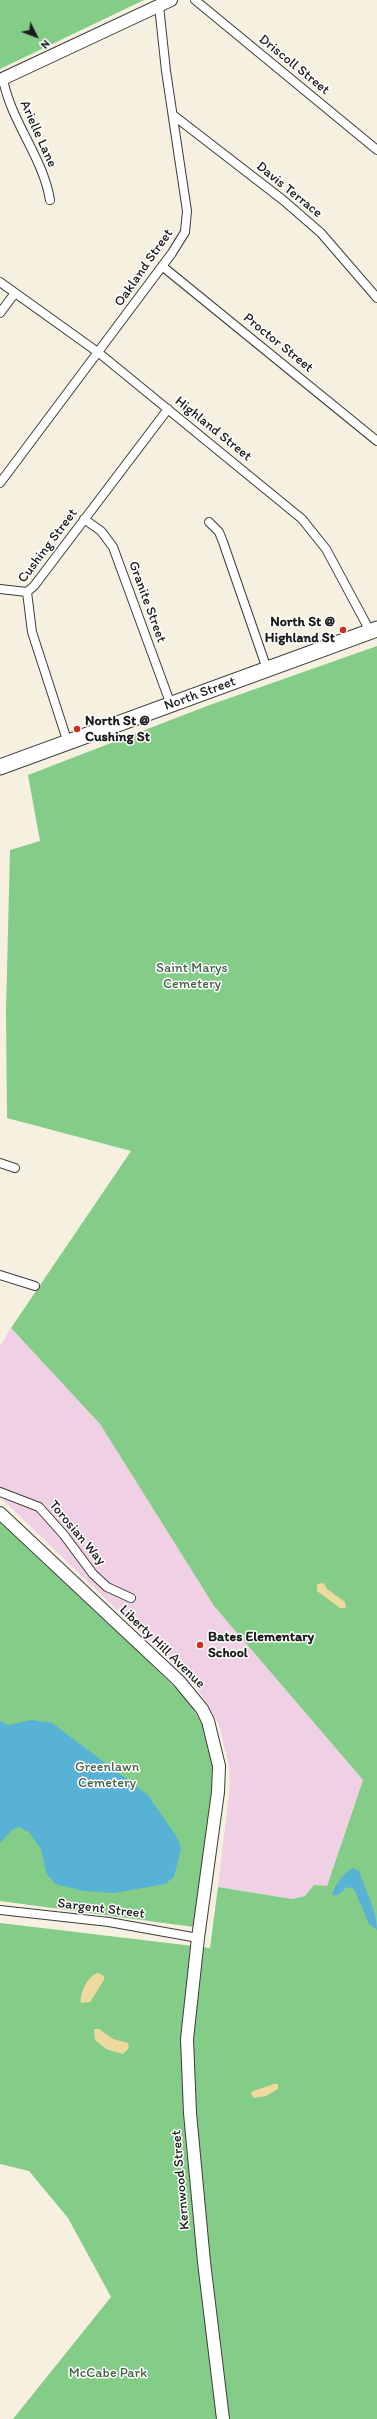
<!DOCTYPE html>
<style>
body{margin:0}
#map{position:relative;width:377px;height:2419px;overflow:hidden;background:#f6f0e1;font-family:Itim,sans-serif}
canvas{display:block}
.north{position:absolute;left:16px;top:16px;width:40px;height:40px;-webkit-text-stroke:3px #fff;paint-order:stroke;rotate:132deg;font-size:11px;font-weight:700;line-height:16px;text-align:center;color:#1c1c1c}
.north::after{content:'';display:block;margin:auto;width:14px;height:18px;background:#1c1c1c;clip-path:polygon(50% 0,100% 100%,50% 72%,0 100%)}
</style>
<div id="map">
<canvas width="377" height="2419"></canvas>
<div class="north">N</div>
</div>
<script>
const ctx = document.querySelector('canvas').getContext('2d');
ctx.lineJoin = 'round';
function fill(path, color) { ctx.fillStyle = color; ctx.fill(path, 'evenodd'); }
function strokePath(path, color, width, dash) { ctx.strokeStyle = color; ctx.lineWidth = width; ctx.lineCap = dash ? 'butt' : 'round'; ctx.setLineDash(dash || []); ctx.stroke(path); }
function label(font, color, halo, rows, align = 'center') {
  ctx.font = font + ' Itim,sans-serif'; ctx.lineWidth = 3; ctx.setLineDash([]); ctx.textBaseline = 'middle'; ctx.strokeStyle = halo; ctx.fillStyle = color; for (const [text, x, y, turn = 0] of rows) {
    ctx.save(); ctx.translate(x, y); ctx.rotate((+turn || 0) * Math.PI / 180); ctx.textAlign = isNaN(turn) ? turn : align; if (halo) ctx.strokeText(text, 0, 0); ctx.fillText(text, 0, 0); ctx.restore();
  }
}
fill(new Path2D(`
 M11 1328 100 1424 214 1606 363 1780 327 1886 305 1896 292 1899 218 1887 230 1785 229 1766 219 1725 210 1708 194 1684 0 1497V1346Z`), '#f0d0e5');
fill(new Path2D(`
 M0 0H144L0 69Z
 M377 646V2419H13L111 2297 68 2218 29 2171 0 2164V1923L210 1948 218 1887 292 1899 305 1896 314 1885 327 1886 363 1780 214 1606 100 1424 11 1328 131 1151 7 1118 6 1011 10 850 40 841 28 775 207 706Z
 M0 1518 188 1700 208 1735 214 1774 194 1927 0 1901Z`), '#84cd89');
fill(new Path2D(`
 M324 1583 327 1589 345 1602 346 1608H340L317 1591V1584Z
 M98 1973 104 1976V1980L90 2002 81 2003C79 1994 88 1975 98 1973Z
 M94 2029H99L113 2039 128 2043 129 2048 123 2054 106 2049 95 2040Z
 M274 2084H278V2089L266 2096 254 2098 251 2094 253 2091Z`), '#eeda9e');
fill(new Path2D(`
 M31 1720 52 1723 148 1795 178 1839 181 1849 174 1877 165 1884 114 1893 84 1891 55 1884 46 1873 41 1849 29 1832 19 1827 13 1829 0 1843V1721L8 1725Z
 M353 1868 359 1871C365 1890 377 1911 377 1930L369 1924 354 1889 347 1887 338 1895H332C334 1885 344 1873 353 1868Z`), '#58b2d5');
const street = new Path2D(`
 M195 0 377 150
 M3 79C11 122 43 157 50 200
 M173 115 283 200 321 233 377 298
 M162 266 377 441
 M0 282 99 353 302 519 326 549 370 631
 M0 313 15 293
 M0 483 172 253 185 232 187 211 166 71 159 6
 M84 519 101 531 113 547 171 705
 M209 522 219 532 223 542 267 669
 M0 589 27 592
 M68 743 32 632 27 592 34 586 168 409
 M0 1163 15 1168
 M0 1275 35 1286
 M0 1492 39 1507 64 1535 93 1574 107 1587 131 1598
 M0 1910 109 1922 198 1938`);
const secondary = new Path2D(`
 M0 80 171 0
 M0 1513 179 1681 202 1709 208 1721 219 1766 218 1792 198 1938 187 2039 190 2113 204 2262 223 2419`);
const highway = new Path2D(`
 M0 767 377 629`);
strokePath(street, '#3d3c3a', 10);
strokePath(secondary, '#3d3c3a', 14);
strokePath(highway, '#3d3c3a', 17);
strokePath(street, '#fff', 8);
strokePath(secondary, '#fff', 12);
strokePath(highway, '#fff', 15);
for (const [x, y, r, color] of [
 [343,630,4,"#c8321e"],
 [77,729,4,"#c8321e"],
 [200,1645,4,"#c8321e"]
]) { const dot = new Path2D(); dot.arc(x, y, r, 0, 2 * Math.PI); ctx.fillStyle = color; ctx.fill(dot); strokePath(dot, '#fff', 1.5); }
label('14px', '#1c1c1c', '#fff', [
 ["Driscoll Street",294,65,39],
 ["Arielle Lane",38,134,66],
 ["Davis Terrace",289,190,39],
 ["Oakland Street",144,268,-55],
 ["Proctor Street",278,343,39],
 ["Highland Street",213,429,39],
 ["Cushing Street",48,546,-53],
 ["Granite Street",147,602,70],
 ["North Street",200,694,-20],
 ["Torosian Way",77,1533,50],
 ["Liberty Hill Avenue",162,1647,44],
 ["Sargent Street",101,1909,7],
 ["Kernwood Street",181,2180,-95]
]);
label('bold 14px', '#1c1c1c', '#fff', [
 ["North St @",335,622,"right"],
 ["Highland St",335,638,"right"],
 ["North St @",85,721],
 ["Cushing St",85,737],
 ["Bates Elementary",208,1637],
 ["School",208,1653]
], 'left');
label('14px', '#466348', '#fff', [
 ["Saint Marys",192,968],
 ["Cemetery",192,984],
 ["Greenlawn",107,1767],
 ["Cemetery",107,1783],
 ["McCabe Park",108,2373]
]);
</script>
